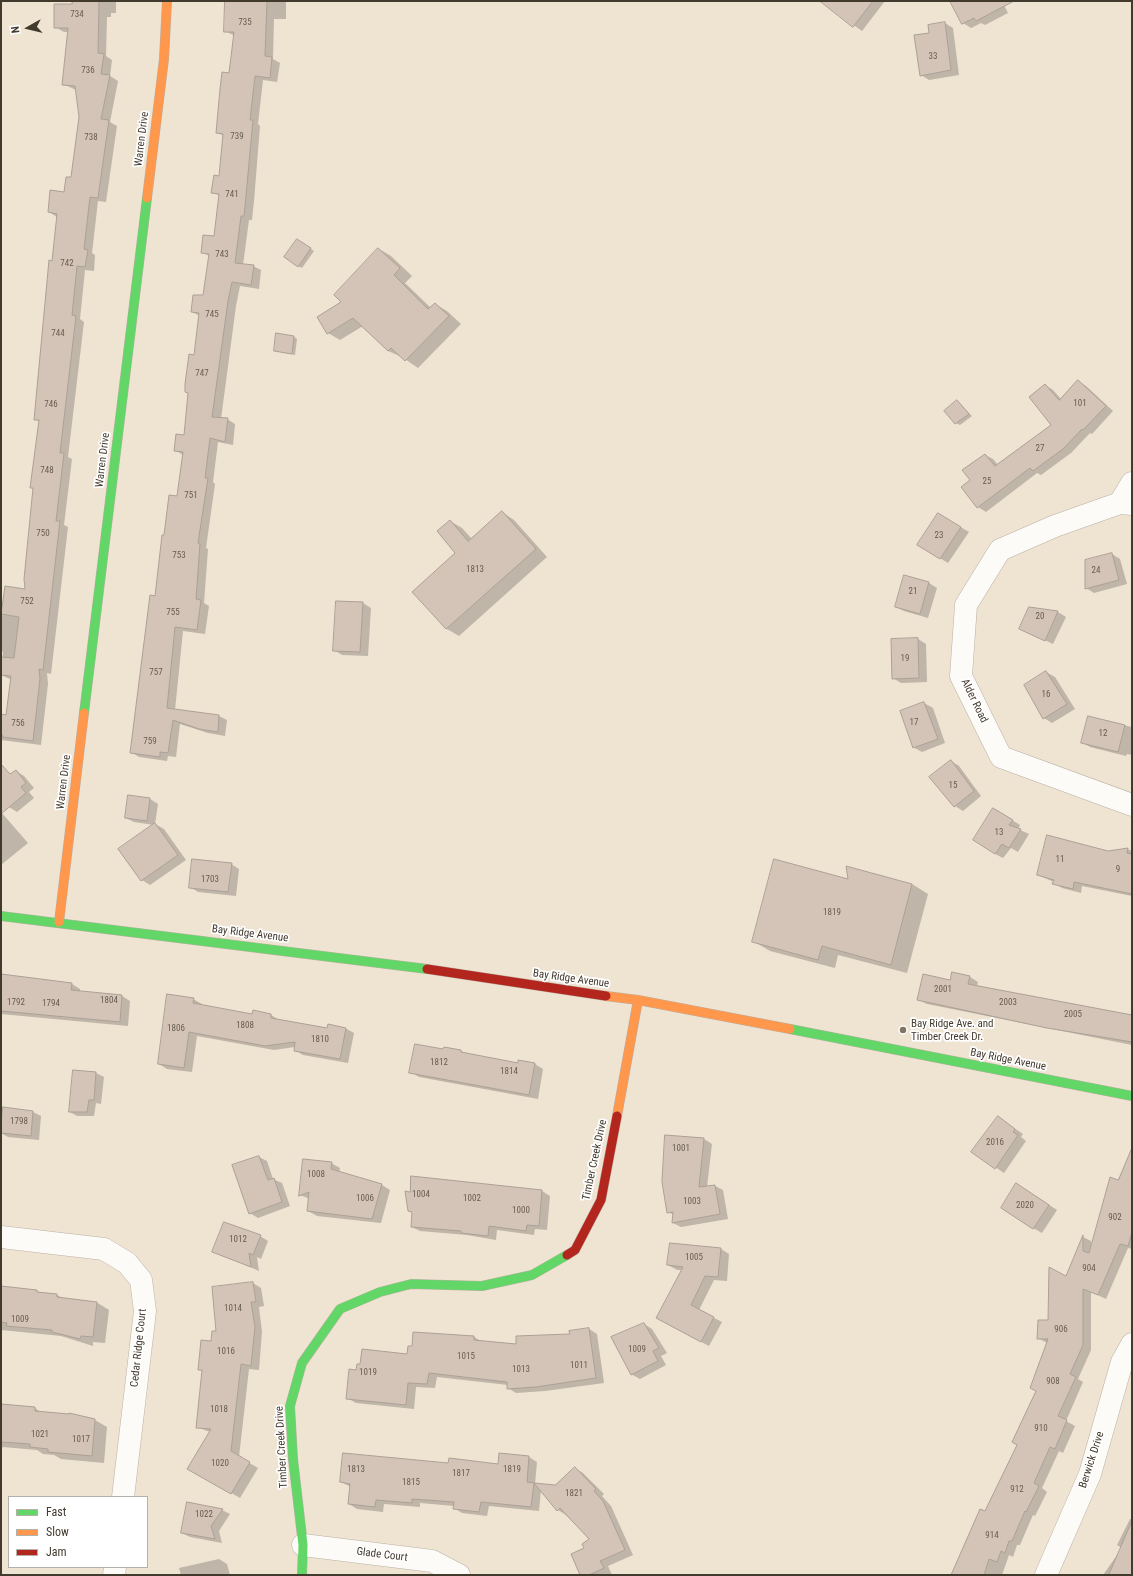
<!DOCTYPE html>
<style>
body{margin:0}
#map{position:relative;width:1133px;height:1576px;overflow:hidden;background:#efe3d2;font-family:"Roboto Condensed",sans-serif}
canvas{display:block}
.frame{position:absolute;inset:0;border:2px solid #433a2e;pointer-events:none}
.legend{position:absolute;left:8px;top:1496px;width:140px;height:72px;box-sizing:border-box;background:#fff;border:1px solid #b4b0ab;margin:0;padding:5px 7px;list-style:none;font-size:12px;color:#433a2e}
.legend li{display:flex;align-items:center;gap:8px;height:20px}
.legend b{width:20px;border:1px solid #b4b0ab}
.north{position:absolute;left:8px;top:8px;width:40px;height:40px;-webkit-text-stroke:3px #fff;paint-order:stroke;rotate:262deg;font-size:11px;font-weight:700;line-height:16px;text-align:center;color:#433a2e}
.north::after{content:'';display:block;margin:auto;width:14px;height:18px;background:#433a2e;clip-path:polygon(50% 0,100% 100%,50% 72%,0 100%)}
</style>
<div id="map">
<canvas width="1133" height="1576"></canvas>
<div class="frame"></div>
<ul class="legend">
<li><b style="height:5px;background:#63d668"></b>Fast</li>
<li><b style="height:5px;background:#ff974d"></b>Slow</li>
<li><b style="height:5px;background:#b3261e"></b>Jam</li>
</ul>
<div class="north">N</div>
</div>
<script>
const ctx = document.querySelector('canvas').getContext('2d');
ctx.lineJoin = 'round';
function fill(path, color) { ctx.fillStyle = color; ctx.fill(path, 'evenodd'); }
function strokePath(path, color, width, dash) { ctx.strokeStyle = color; ctx.lineWidth = width; ctx.lineCap = dash ? 'butt' : 'round'; ctx.setLineDash(dash || []); ctx.stroke(path); }
function label(font, color, halo, rows, align = 'center') {
  ctx.font = font + ' "Roboto Condensed",sans-serif'; ctx.lineWidth = 3.5; ctx.setLineDash([]); ctx.textBaseline = 'middle'; ctx.strokeStyle = halo; ctx.fillStyle = color; for (const [text, x, y, turn = 0] of rows) {
    ctx.save(); ctx.translate(x, y); ctx.rotate((+turn || 0) * Math.PI / 180); ctx.textAlign = isNaN(turn) ? turn : align; if (halo) ctx.strokeText(text, 0, 0); ctx.fillText(text, 0, 0); ctx.restore();
  }
}
fill(new Path2D(`
 M73 1H116V13H111V17H107L106 56 112 60 110 76 118 81 110 122 117 126 106 202 98 201 92 253 95 255 94 271 85 270 80 319 84 322 68 457 72 459 64 525 68 527 51 674 47 673 48 684 41 745 1 740V715L7 716 12 680 1 675 3 652 1 651V624L6 587 26 590 34 489 32 488 40 422 35 419 57 217 49 212 65 193 72 178 80 117 76 90 63 84 69 32H64L55 27 73 5Z
 M226 1H286V19H274L273 59 280 63 277 82 263 80 258 124 260 126 254 201 252 220H249L243 265 253 266 261 270 259 289 240 286 236 306 221 419H227L235 424 233 445 218 442 213 482 215 484 206 548 208 549 204 603 209 606 205 634 183 631 175 710 219 716 227 720 225 736 208 733 180 724 176 757 168 756 167 761 139 757 131 752 165 537 178 497 183 455 175 450 185 436 200 316 192 312 204 296 209 256 202 252 215 237 220 196 212 192 220 177 224 136 218 133 235 36 225 31Z
 M833 1H885L862 31 828 7Z
 M951 1H1002L1008 13 985 25 981 23 971 28 963 23Z
 M945 23 953 28 959 75 929 80 921 75 930 34Z
 M301 242 314 251 302 268 298 266Z
 M379 249 391 256 412 276 405 283 431 308 435 304 447 311 461 324 418 368 402 357 388 351 363 326 340 340 328 333 343 302Z
 M294 337 297 339 295 355 275 351Z
 M1078 381 1086 386 1113 411 1092 434 1090 433 1071 453 1041 475 1037 473 986 512 978 507 963 487 971 481 985 455 993 459 998 465 1052 425 1045 385 1053 390 1061 399Z
 M957 401 972 416 960 425 956 423Z
 M502 512 514 520 547 557 459 636 447 629 414 592 457 553 450 521 462 528 472 539Z
 M947 519 969 532 948 563 918 545Z
 M1112 554 1120 559 1127 584 1094 593 1086 588Z
 M929 583 937 588 928 618 904 611 896 607Z
 M337 602 363 603 371 608 368 656 342 655 334 650Z
 M1029 608 1058 612 1066 617 1053 644 1021 629Z
 M918 639 926 644 927 682 901 683 893 678 892 640Z
 M1046 672 1055 677 1075 709 1052 723 1044 718Z
 M924 703 933 708 945 743 922 752 913 747Z
 M1089 717 1132 727V755L1127 754 1126 756 1090 747 1082 742Z
 M951 761 959 766 981 796 963 811 955 806 931 777Z
 M16 771 24 776 34 788 29 792 34 798 17 812 9 807 1 799V783Z
 M150 799 158 804 155 824 164 829 186 860 150 885 142 880 154 825 134 822 126 818Z
 M1 812 28 843 1 865Z
 M1002 814 1020 825 1018 829 1029 834 1018 852 1011 848 1003 858 995 854Z
 M1128 849 1132 851V896L1082 886 1081 893 1062 888 1054 883V882L1038 875 1108 852Z
 M231 864 239 869 236 896 198 892 190 887Z
 M849 880 912 884 928 894 907 973 838 955 835 968 770 951 753 941Z
 M1 976 72 984 80 989V992L122 996 130 1001 128 1026 1 1014Z
 M970 977 978 982 977 986 1132 1016V1045L927 1004 919 1000 950 981Z
 M193 999 202 1004 201 1006 253 1016 254 1012 271 1015 279 1020 328 1030 345 1028 354 1033 348 1063 303 1055 295 1050V1047L274 1050 197 1036 192 1072 167 1069 159 1064Z
 M445 1048 461 1051 467 1054 519 1064V1061L535 1064 543 1069 538 1099 419 1077 411 1072 444 1050Z
 M74 1071 96 1073 104 1077 101 1104 96 1103 94 1116H77L70 1112Z
 M4 1108 33 1112 41 1116 39 1140 8 1137 1 1133Z
 M998 1117 1023 1134 1021 1137 1026 1141 1004 1173 973 1152Z
 M704 1139 712 1144 707 1187 715 1186 723 1190 728 1219 681 1227 673 1223 674 1215 668 1212Z
 M259 1157 267 1161 273 1179 282 1183 290 1206 258 1218 250 1213Z
 M1132 1161V1249L1128 1248 1106 1299 1091 1292V1350L1078 1379 1083 1382 1066 1421 1075 1426 1063 1453 1059 1451 1042 1488 1047 1492 1035 1516 1033 1515 1020 1545H1017L1013 1557 1009 1555 1002 1575H953L1018 1445 1037 1391 1047 1343 1038 1338 1049 1321 1083 1237 1091 1241V1248L1118 1181Z
 M331 1163 340 1168 339 1173 382 1185 390 1190 381 1223 317 1216 308 1211 310 1199 300 1195Z
 M412 1177 542 1191 550 1196 547 1230 535 1229 534 1235 497 1230 496 1240 467 1235 420 1231 412 1227 413 1213 409 1211Z
 M1025 1189 1057 1210 1042 1233 1033 1228Z
 M260 1236 268 1241 261 1259 257 1257 259 1271 213 1251Z
 M721 1249 729 1254 727 1281 714 1280 699 1310 722 1322 709 1346 665 1323 682 1270H677L668 1265Z
 M253 1283 261 1288 264 1306 259 1307 262 1332 259 1370 249 1369 239 1457 258 1468 240 1498 189 1468 210 1432 197 1427 203 1372 199 1369 217 1333Z
 M1 1287 37 1291 42 1294 57 1295 64 1299 96 1302 109 1310 105 1343 93 1342V1346L61 1336 1 1330Z
 M644 1324 652 1329 667 1353 661 1356 666 1365 640 1379 631 1374Z
 M589 1329 597 1334 604 1383 545 1391 516 1393 508 1388V1385L437 1377 435 1388 416 1387 414 1409 356 1403 347 1398 357 1371 408 1355 474 1337 481 1341 517 1345 571 1335Z
 M1 1404 23 1406 35 1408 42 1413 95 1420 107 1427 104 1463 61 1459 54 1455 43 1454 37 1450 3 1447 1 1449Z
 M529 1457 537 1462 535 1484 555 1486 575 1468 583 1473 604 1494 602 1496 611 1506 633 1555 608 1566 612 1575H582L585 1548 591 1540 566 1515 558 1510 541 1490 539 1511 489 1506 487 1516 462 1513 454 1508V1506L420 1503V1507L384 1504 383 1512 357 1509 349 1504 351 1487 341 1482 449 1464 499 1465Z
 M222 1510 230 1514 219 1531 222 1543 190 1537 182 1533Z
 M1130 1519H1132V1575H1103L1122 1548 1117 1545Z
 M219 1559 227 1564 230 1575H181L179 1568Z`), '#0003');
const building = new Path2D(`
 M72 1H99L98 53 104 54 101 74 110 75 101 119 109 120 98 198 90 197 84 249 88 250 85 267 77 266 72 315 76 316 60 453H64L56 521H60L43 670 39 669 40 679 33 741 3 737 1 733V714L6 715 11 676 1 675V657L14 658 19 617 1 614 5 586 25 589 24 579 33 488H30L39 420H34L49 260 52 261 57 214 48 212 50 190 64 192 66 177H71L79 117 75 86 62 85 68 28H54V4H72Z
 M225 1H267L265 56 272 57 270 78 255 76 250 120H253L246 196 244 216H241L235 263 254 265 251 285 232 282 228 301 212 417 228 418 225 442 210 438 205 478H208L198 543 200 544 196 599 201 600 197 630 175 627 167 708 219 715 218 732 199 729 173 720 168 753 160 752V757L130 753 150 595 155 596 162 535H164L169 495 177 496 183 452 174 451 176 434 184 435 188 393 185 392V384L189 354 194 355 199 313 191 312 193 295H203L209 254 201 253 203 235 214 236 219 194 211 193 214 175 219 176 223 134 216 133 220 89 222 72 229 73 234 32H224Z
 M820 1H873L853 27Z
 M950 1H1014L976 21 974 18 962 24Z
 M945 22 951 70 920 76 914 35 929 33 928 25Z
 M297 239 311 248 298 267 284 257Z
 M378 248 400 268 394 275 428 309 435 303 449 316 405 361 391 348 388 351 353 318 327 334 317 317 341 302 334 295Z
 M276 333 294 336 292 354 274 351Z
 M1078 380 1106 406 1083 430 1082 429 1063 449 1033 471 1030 468 977 508 961 487 970 480 962 470 985 454 995 466 1051 425 1029 397 1045 384 1059 400Z
 M957 400 969 414 955 424 944 411Z
 M502 511 536 549 446 629 412 592 455 553 437 531 450 520 468 541Z
 M938 513 961 527 940 559 917 545Z
 M1112 553 1119 580 1085 589V560Z
 M904 575 929 582 920 614 895 607Z
 M336 601 363 602 360 652 333 651Z
 M1029 607 1058 611 1045 641 1019 629Z
 M918 638 919 678 892 679 891 639Z
 M1046 671 1067 704 1043 719 1024 685Z
 M924 702 938 739 913 748 900 711Z
 M1088 716 1125 725 1118 752 1081 743Z
 M951 760 974 791 954 807 929 777Z
 M1 764 10 774 16 770 26 783 21 787 26 793 1 814Z
 M128 795 150 798 147 821 125 818Z
 M993 808 1013 820 1009 825 1021 829 1009 848 1002 844 995 854 973 840Z
 M155 823 178 855 141 881 118 849Z
 M1047 835 1108 851 1128 848 1127 853 1132 854V894L1074 882 1073 889 1052 884 1054 880 1037 875Z
 M192 859 232 863 228 892 189 888Z
 M774 859 848 879 846 866 912 884 891 965 822 946 818 960 752 942Z
 M952 972 970 976 968 984 1132 1015V1042L1047 1028 917 1000 923 974 950 980Z
 M1 974 72 983 71 990 122 995 120 1022 1 1011Z
 M167 994 194 998 193 1003 252 1014 253 1010 271 1014V1018L327 1028 328 1024 346 1028 340 1059 294 1051 295 1042 265 1046 189 1032 184 1068 158 1064Z
 M415 1044 443 1049 444 1047 461 1050V1052L518 1063V1060L535 1063 529 1095 409 1073Z
 M73 1070 96 1072 94 1100H89L87 1112H69Z
 M3 1107 33 1111 31 1136 1 1133Z
 M998 1116 1015 1129 1013 1132 1018 1135 995 1169 971 1152Z
 M665 1135 704 1138 699 1187 715 1185 720 1214 672 1223 673 1212 667 1213 662 1182Z
 M1132 1148V1232L1128 1246 1120 1244 1098 1295 1083 1289V1345L1070 1374 1076 1377 1058 1416 1067 1420 1055 1449 1050 1447 1034 1483 1039 1486 1026 1512 1025 1511 1012 1541H1009L1005 1553 1001 1551 997 1562 989 1559 984 1575H951L980 1509 985 1511 1017 1445 1012 1442 1036 1391 1030 1388 1048 1339H1037L1038 1320H1048L1049 1267 1066 1276 1083 1235V1251L1089 1253 1110 1177 1118 1180Z
 M259 1156 268 1180 274 1178 282 1202 249 1214 232 1165Z
 M303 1159 332 1162 331 1169 382 1184 372 1219 307 1211 309 1192 299 1196Z
 M411 1176 542 1190 539 1226 527 1225 526 1231 489 1226 488 1236 461 1233V1231L411 1227 412 1212 408 1211 405 1191 410 1192Z
 M1016 1183 1049 1205 1033 1229 1001 1208Z
 M224 1222 261 1235 253 1255 249 1253 251 1267 212 1252Z
 M670 1243 721 1248 718 1277 705 1276 691 1305 714 1317 701 1342 656 1318 683 1267 667 1265Z
 M253 1282 256 1302H251L255 1327 251 1366 241 1364 231 1451 250 1462 231 1494 187 1469 211 1429 196 1428 202 1370H198L201 1340 211 1341 212 1331H216L212 1287Z
 M1 1286 37 1290V1292L57 1294V1297L97 1302 93 1337 81 1336 80 1339 52 1332V1330L6 1326 7 1323 1 1322Z
 M644 1323 659 1348 653 1351 658 1361 631 1375 611 1337Z
 M589 1328 596 1378 536 1387 507 1389V1382L429 1373 427 1384 408 1383 406 1405 346 1399 349 1369 356 1370 357 1364H360L362 1349 407 1354 408 1346H412L413 1332 474 1336V1340L516 1344V1336L570 1334 569 1331Z
 M1 1404 35 1407V1411L69 1414V1413L95 1419 92 1456 48 1452V1449L30 1447V1444L1 1442Z
 M343 1453 448 1463 449 1458 498 1464 499 1453 529 1456 527 1482 534 1483 531 1507 481 1502 479 1512 453 1509 454 1502 412 1499V1503L376 1500 375 1507 348 1504 350 1484 340 1482Z
 M575 1467 596 1489 594 1491 603 1501 625 1550 600 1561 604 1568 589 1575H580L571 1554 584 1548 582 1544 589 1539 560 1508 557 1511 534 1483 555 1485Z
 M187 1502 223 1509 211 1526 215 1539 181 1533Z
 M1132 1521V1575H1109Z`);
fill(building, '#d4c4b8');
strokePath(building, '#aba096', 1);
const street = new Path2D(`
 M1120 503 1132 483
 M1132 504 1120 503 1055 526 1000 550 966 605 961 676 1001 757 1132 805
 M1 1237 104 1249 127 1263 141 1280 145 1311 123 1497
 M303 1545 432 1561 459 1575
 M114 1575 115 1567
 M1046 1575 1090 1474 1122 1362 1132 1344`);
const fast = new Path2D(`
 M84 713 147 198
 M1 916 427 969
 M790 1029 1132 1096
 M302 1575 303 1545 293 1459 290 1406 302 1363 340 1309 380 1292 411 1284 482 1286 532 1275 567 1255`);
const slow = new Path2D(`
 M147 198 164 59 167 1
 M59 922 84 713
 M606 996 638 1000 790 1029
 M617 1116 638 1000`);
const jam = new Path2D(`
 M427 969 606 996
 M567 1255 575 1250 601 1200 617 1116`);
strokePath(street, '#bab0a4', 23);
strokePath(fast, '#bab0a4', 10);
strokePath(slow, '#bab0a4', 10);
strokePath(jam, '#bab0a4', 10);
strokePath(street, '#fdfbf8', 22);
strokePath(fast, '#63d668', 9);
strokePath(slow, '#ff974d', 9);
strokePath(jam, '#b3261e', 9);
for (const [x, y, r, color] of [
 [903,1030,4,"#7f7567"]
]) { const dot = new Path2D(); dot.arc(x, y, r, 0, 2 * Math.PI); ctx.fillStyle = color; ctx.fill(dot); strokePath(dot, '#fff', 1.5); }
label('9px', '#675c50', null, [
 ["734",77,15],
 ["735",245,23],
 ["33",933,57],
 ["736",88,71],
 ["739",237,137],
 ["738",91,138],
 ["741",232,195],
 ["743",222,255],
 ["742",67,264],
 ["745",212,315],
 ["744",58,334],
 ["747",202,374],
 ["101",1080,404],
 ["746",51,405],
 ["27",1040,449],
 ["748",47,471],
 ["25",987,482],
 ["751",191,496],
 ["750",43,534],
 ["23",939,536],
 ["753",179,556],
 ["1813",475,570],
 ["24",1096,571],
 ["21",913,592],
 ["752",27,602],
 ["755",173,613],
 ["20",1040,617],
 ["19",905,659],
 ["757",156,673],
 ["16",1046,695],
 ["17",914,723],
 ["756",18,724],
 ["12",1103,734],
 ["759",150,742],
 ["15",953,786],
 ["13",999,833],
 ["11",1060,860],
 ["9",1118,870],
 ["1703",210,880],
 ["1819",832,913],
 ["2001",943,990],
 ["1804",109,1001],
 ["1792",16,1003],
 ["2003",1008,1003],
 ["1794",51,1004],
 ["2005",1073,1015],
 ["1808",245,1026],
 ["1806",176,1029],
 ["1810",320,1040],
 ["1812",439,1063],
 ["1814",509,1072],
 ["1798",19,1122],
 ["2016",995,1143],
 ["1001",681,1149],
 ["1008",316,1175],
 ["1004",421,1195],
 ["1006",365,1199],
 ["1002",472,1199],
 ["1003",692,1202],
 ["2020",1025,1206],
 ["1000",521,1211],
 ["902",1115,1218],
 ["1012",238,1240],
 ["1005",694,1258],
 ["904",1089,1269],
 ["1014",233,1309],
 ["1009",20,1320],
 ["906",1061,1330],
 ["1009",637,1350],
 ["1016",226,1352],
 ["1015",466,1357],
 ["1011",579,1366],
 ["1013",521,1370],
 ["1019",368,1373],
 ["908",1053,1382],
 ["1018",219,1410],
 ["910",1041,1429],
 ["1021",40,1435],
 ["1017",81,1440],
 ["1020",220,1464],
 ["1813",356,1470],
 ["1819",512,1470],
 ["1817",461,1474],
 ["1815",411,1483],
 ["912",1017,1490],
 ["1821",574,1494],
 ["1022",204,1515],
 ["914",992,1536]
]);
label('11px', '#433a2e', '#fff', [
 ["Warren Drive",142,139,-83],
 ["Warren Drive",103,460,-83],
 ["Alder Road",974,701,64],
 ["Warren Drive",64,782,-83],
 ["Bay Ridge Avenue",250,934,7],
 ["Bay Ridge Avenue",571,979,8],
 ["Bay Ridge Avenue",1008,1060,11],
 ["Timber Creek Drive",595,1160,-78],
 ["Cedar Ridge Court",139,1348,-84],
 ["Timber Creek Drive",282,1447,-93],
 ["Berwick Drive",1092,1460,-72],
 ["Glade Court",382,1555,7]
]);
label('11px', '#433a2e', '#fff', [
 ["Bay Ridge Ave. and",911,1024],
 ["Timber Creek Dr.",911,1037]
], 'left');
</script>
